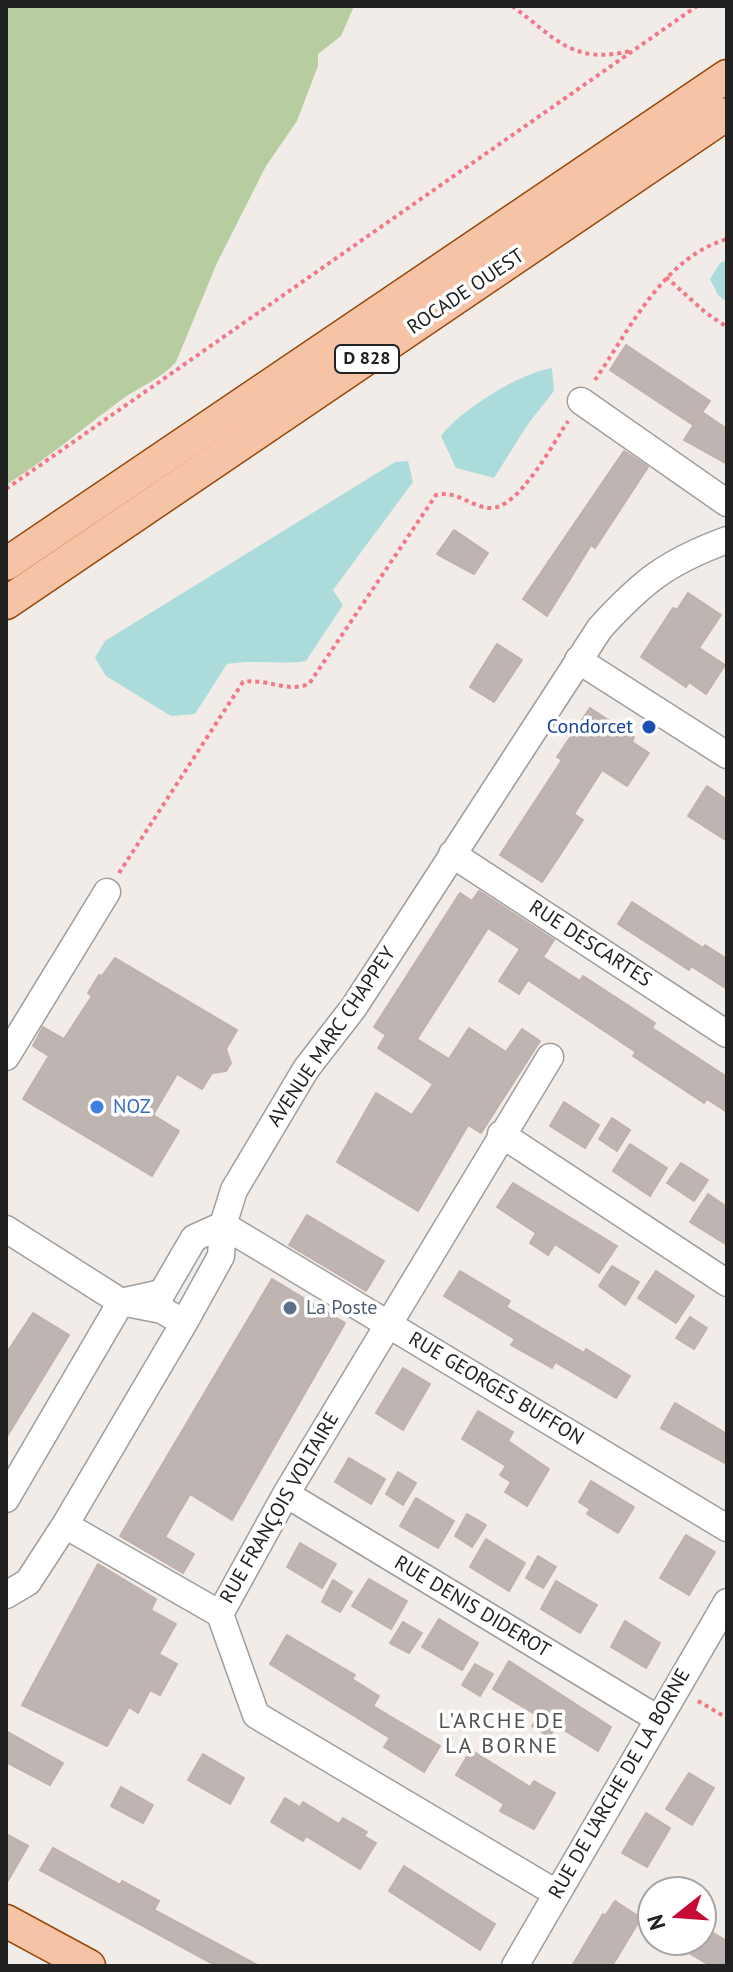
<!DOCTYPE html>
<meta charset="utf-8">
<style>
body{margin:0}
#map{position:relative;width:733px;height:1972px;overflow:hidden;background:#f1ece8;font-family:"PT Sans",sans-serif}
canvas{display:block}
.frame{position:absolute;inset:0;border:8px solid #212121;pointer-events:none}
.north{position:absolute;left:637px;top:1876px;width:80px;height:80px;box-sizing:border-box;background:#fff;border:2px solid #a6a6a6;border-radius:50%;rotate:253deg;font-size:22px;font-weight:700;line-height:32px;text-align:center;color:#212121}
.north::after{content:'';display:block;margin:auto;width:28px;height:36px;background:#c60c35;clip-path:polygon(50% 0,100% 100%,50% 72%,0 100%)}
</style>
<div id="map">
<canvas width="733" height="1972"></canvas>
<div class="frame"></div>
<div class="north">N</div>
</div>
<script>
const ctx = document.querySelector('canvas').getContext('2d');
ctx.lineJoin = 'round';
function fill(path, color) { ctx.fillStyle = color; ctx.fill(path, 'evenodd'); }
function strokePath(path, color, width, dash) { ctx.strokeStyle = color; ctx.lineWidth = width; ctx.lineCap = dash ? 'butt' : 'round'; ctx.setLineDash(dash || []); ctx.stroke(path); }
function label(font, color, halo, rows, align = 'center') {
  ctx.font = font + ' "PT Sans",sans-serif'; ctx.lineWidth = 7; ctx.setLineDash([]); ctx.textBaseline = 'middle'; ctx.strokeStyle = halo; ctx.fillStyle = color; for (const [text, x, y, turn = 0] of rows) {
    ctx.save(); ctx.translate(x, y); ctx.rotate((+turn || 0) * Math.PI / 180); ctx.textAlign = isNaN(turn) ? turn : align; if (halo) ctx.strokeText(text, 0, 0); ctx.fillText(text, 0, 0); ctx.restore();
  }
}
fill(new Path2D(`
 M6 6H354L341 36 318 54V66L297 121 266 166 217 263 176 362C160 380 140 386 121 400 82 429 47 459 6 485Z`), '#b7cd9f');
fill(new Path2D(`
 M727 260V302L718 295 710 279 720 263Z
 M552 368 554 391 528 424 494 478 456 468 441 436C460 410 520 373 552 368Z
 M408 461 413 482 333 590 343 605 306 661C279 665 254 659 227 664L195 714 171 716 106 676 95 658 105 641 395 462Z`), '#abdbdb');
const building = new Path2D(`
 M626 345 710 401 693 425 610 370Z
 M702 412 727 429V464L684 440Z
 M624 451 648 467 595 548 591 545 547 616 523 599Z
 M454 530 488 553 474 574 437 554Z
 M688 593 721 615 699 648 725 665 706 694 689 682 686 687 641 657 673 608 677 610Z
 M497 644 522 660 494 702 470 687Z
 M590 708 634 737 632 742 649 753 627 786 602 770 574 814 583 820 542 882 500 855 562 760 557 757Z
 M707 786 727 800V841L688 816Z
 M479 891 554 940 543 957 580 981 583 976 655 1023 652 1028 727 1077V1112L707 1099 704 1103 633 1056 636 1052 528 980 519 994 499 981 520 949 488 928 417 1039 449 1059 469 1028 506 1052 522 1029 540 1041 481 1133 468 1125 418 1211 337 1162 376 1093 412 1115 433 1084 378 1048 386 1035 374 1027 460 893 472 901Z
 M632 902 703 948 705 945 727 959V989L691 966 689 970 618 924Z
 M115 958 237 1030 226 1049 231 1063 226 1071 212 1073 202 1089 177 1074 153 1115 179 1131 152 1176 23 1099 49 1056 33 1046 43 1027 64 1039 92 996 88 993 99 975 102 976Z
 M564 1102 599 1125 585 1148 550 1126Z
 M612 1118 630 1130 617 1151 599 1139Z
 M630 1144 667 1168 650 1196 613 1171Z
 M681 1163 708 1180 694 1201 667 1183Z
 M513 1183 617 1246 599 1273 555 1244 548 1255 530 1243 536 1233 497 1207Z
 M708 1194 727 1207V1245L690 1222Z
 M307 1215 384 1261 366 1291 289 1245Z
 M612 1266 639 1282 625 1305 599 1286Z
 M460 1271 510 1301 506 1307 584 1353 586 1349 630 1376 616 1398 555 1362 552 1368 511 1345 515 1339 444 1296Z
 M656 1271 694 1296 676 1323 638 1298Z
 M272 1279 345 1323 232 1520 190 1494 165 1537 194 1554 183 1573 120 1536Z
 M33 1313 69 1335 6 1438V1354Z
 M690 1317 707 1328 694 1349 676 1338Z
 M403 1368 430 1384 403 1430 376 1413Z
 M675 1403 727 1434V1464L661 1428Z
 M478 1411 513 1432 508 1441 549 1469 527 1506 505 1492 511 1482 500 1475 506 1466 462 1439Z
 M349 1458 385 1479 371 1504 335 1482Z
 M398 1472 416 1483 403 1505 386 1494Z
 M591 1481 634 1507 618 1533 587 1514 590 1509 579 1502Z
 M416 1498 454 1521 438 1548 400 1526Z
 M467 1514 486 1525 472 1547 455 1536Z
 M686 1535 715 1552 689 1595 660 1578Z
 M486 1539 525 1563 509 1591 470 1567Z
 M300 1543 336 1564 322 1588 287 1567Z
 M538 1556 556 1567 543 1588 526 1578Z
 M98 1564 156 1599 151 1610 176 1624 159 1654 177 1664 160 1695 150 1690 138 1713 129 1707 107 1746 22 1705Z
 M369 1579 407 1601 391 1629 352 1606Z
 M333 1580 352 1592 340 1612 322 1602Z
 M556 1581 597 1605 580 1633 541 1609Z
 M439 1619 478 1643 462 1670 422 1647Z
 M625 1621 660 1643 646 1668 611 1647Z
 M403 1622 422 1633 409 1653 390 1643Z
 M287 1635 355 1675 352 1679 379 1696 373 1706 440 1746 424 1772 384 1747 390 1738 270 1664Z
 M509 1661 611 1727 598 1751 556 1725 550 1737 532 1726 538 1716 493 1689Z
 M475 1664 493 1674 480 1696 462 1685Z
 M6 1731 63 1763 50 1785 6 1762Z
 M471 1750 530 1787 534 1781 555 1793 534 1829 500 1811 504 1804 456 1775Z
 M203 1754 244 1778 230 1804 188 1780Z
 M689 1773 714 1788 692 1825 666 1809Z
 M121 1787 153 1805 143 1823 111 1806Z
 M285 1798 300 1807 303 1802 339 1824 343 1818 367 1832 364 1836 376 1843 360 1869 306 1836 303 1841 271 1822Z
 M646 1813 670 1828 647 1867 622 1853Z
 M6 1834 28 1846 6 1884Z
 M53 1848 120 1885 122 1881 159 1901 154 1910 259 1966H217L40 1870Z
 M404 1866 495 1924 480 1950 389 1891Z
 M615 1901 641 1918 612 1966H572L603 1914 605 1916Z
 M701 1926 727 1941V1966H711L667 1940H701Z`);
fill(building, '#beb4b1');
strokePath(building, '#c2b0ab', 2);
const minor = new Path2D(`
 M581 401 727 503
 M578 660 727 755
 M452 854 727 1034
 M6 1057 107 892
 M550 1057 286 1494 220 1614 256 1715 556 1893
 M501 1134 727 1283
 M223 1225 727 1528
 M6 1229 121 1302 162 1310 184 1323
 M286 1494 658 1719
 M6 1499 121 1302 162 1293 194 1238 223 1225
 M65 1525 220 1614
 M6 1595 28 1582 65 1525 184 1323 221 1256 223 1225 234 1190 306 1069 354 1007 600 628C643 581 667 562 727 540
 M515 1966 727 1602`);
const major = new Path2D(`
 M6 564 727 76
 M6 603 727 114
 M6 1921 89 1966`);
strokePath(minor, '#9e9e9e', 29);
strokePath(major, '#954809', 35);
strokePath(new Path2D(`
 M512 6C556 38 572 65 630 51
 M666 277 706 313 727 327
 M595 380C630 329 663 258 727 239
 M6 489 697 6
 M119 873 243 682C267 678 286 693 309 684L436 495C458 490 470 507 490 508 518 510 554 442 568 421
 M698 1701 727 1718`), '#f27886', 4, [4, 4]);
strokePath(minor, '#fff', 26);
strokePath(major, '#f7c3a7', 32);
for (const [x, y, r, color] of [
 [649,727,8,"#1a4fb4"],
 [97,1107,8,"#3f7fe0"],
 [290,1308,8,"#5c6f8a"]
]) { const dot = new Path2D(); dot.arc(x, y, r, 0, 2 * Math.PI); ctx.fillStyle = color; ctx.fill(dot); strokePath(dot, '#fff', 3); }
for (const [x, y, w] of [
 [367,359,64]
]) { const box = new Path2D(); box.roundRect(x - w / 2, y - 14, w, 28, 6); ctx.fillStyle = '#fff'; ctx.fill(box); strokePath(box, '#212121', 2); }
label('bold 18px', '#212121', null, [
 ["D 828",367,359]
]);
label('20px', '#212121', '#fff', [
 ["ROCADE OUEST",466,292,-34],
 ["RUE DESCARTES",590,944,33],
 ["AVENUE MARC CHAPPEY",332,1037,-56],
 ["RUE GEORGES BUFFON",496,1389,31],
 ["RUE FRANÇOIS VOLTAIRE",280,1508,-60],
 ["RUE DENIS DIDEROT",472,1607,31],
 ["RUE DE L'ARCHE DE LA BORNE",620,1784,-60]
]);
label('20px', '#164399', '#fff', [
 ["Condorcet",633,727]
], 'right');
label('20px', '#366cbe', '#fff', [
 ["NOZ",113,1107]
], 'left');
label('20px', '#4e5e75', '#fff', [
 ["La Poste",306,1308]
], 'left');
ctx.letterSpacing = '2px';
label('22px', '#545454', '#fff', [
 ["L'ARCHE DE",502,1722],
 ["LA BORNE",502,1747]
]);
ctx.letterSpacing = '0px';
</script>
